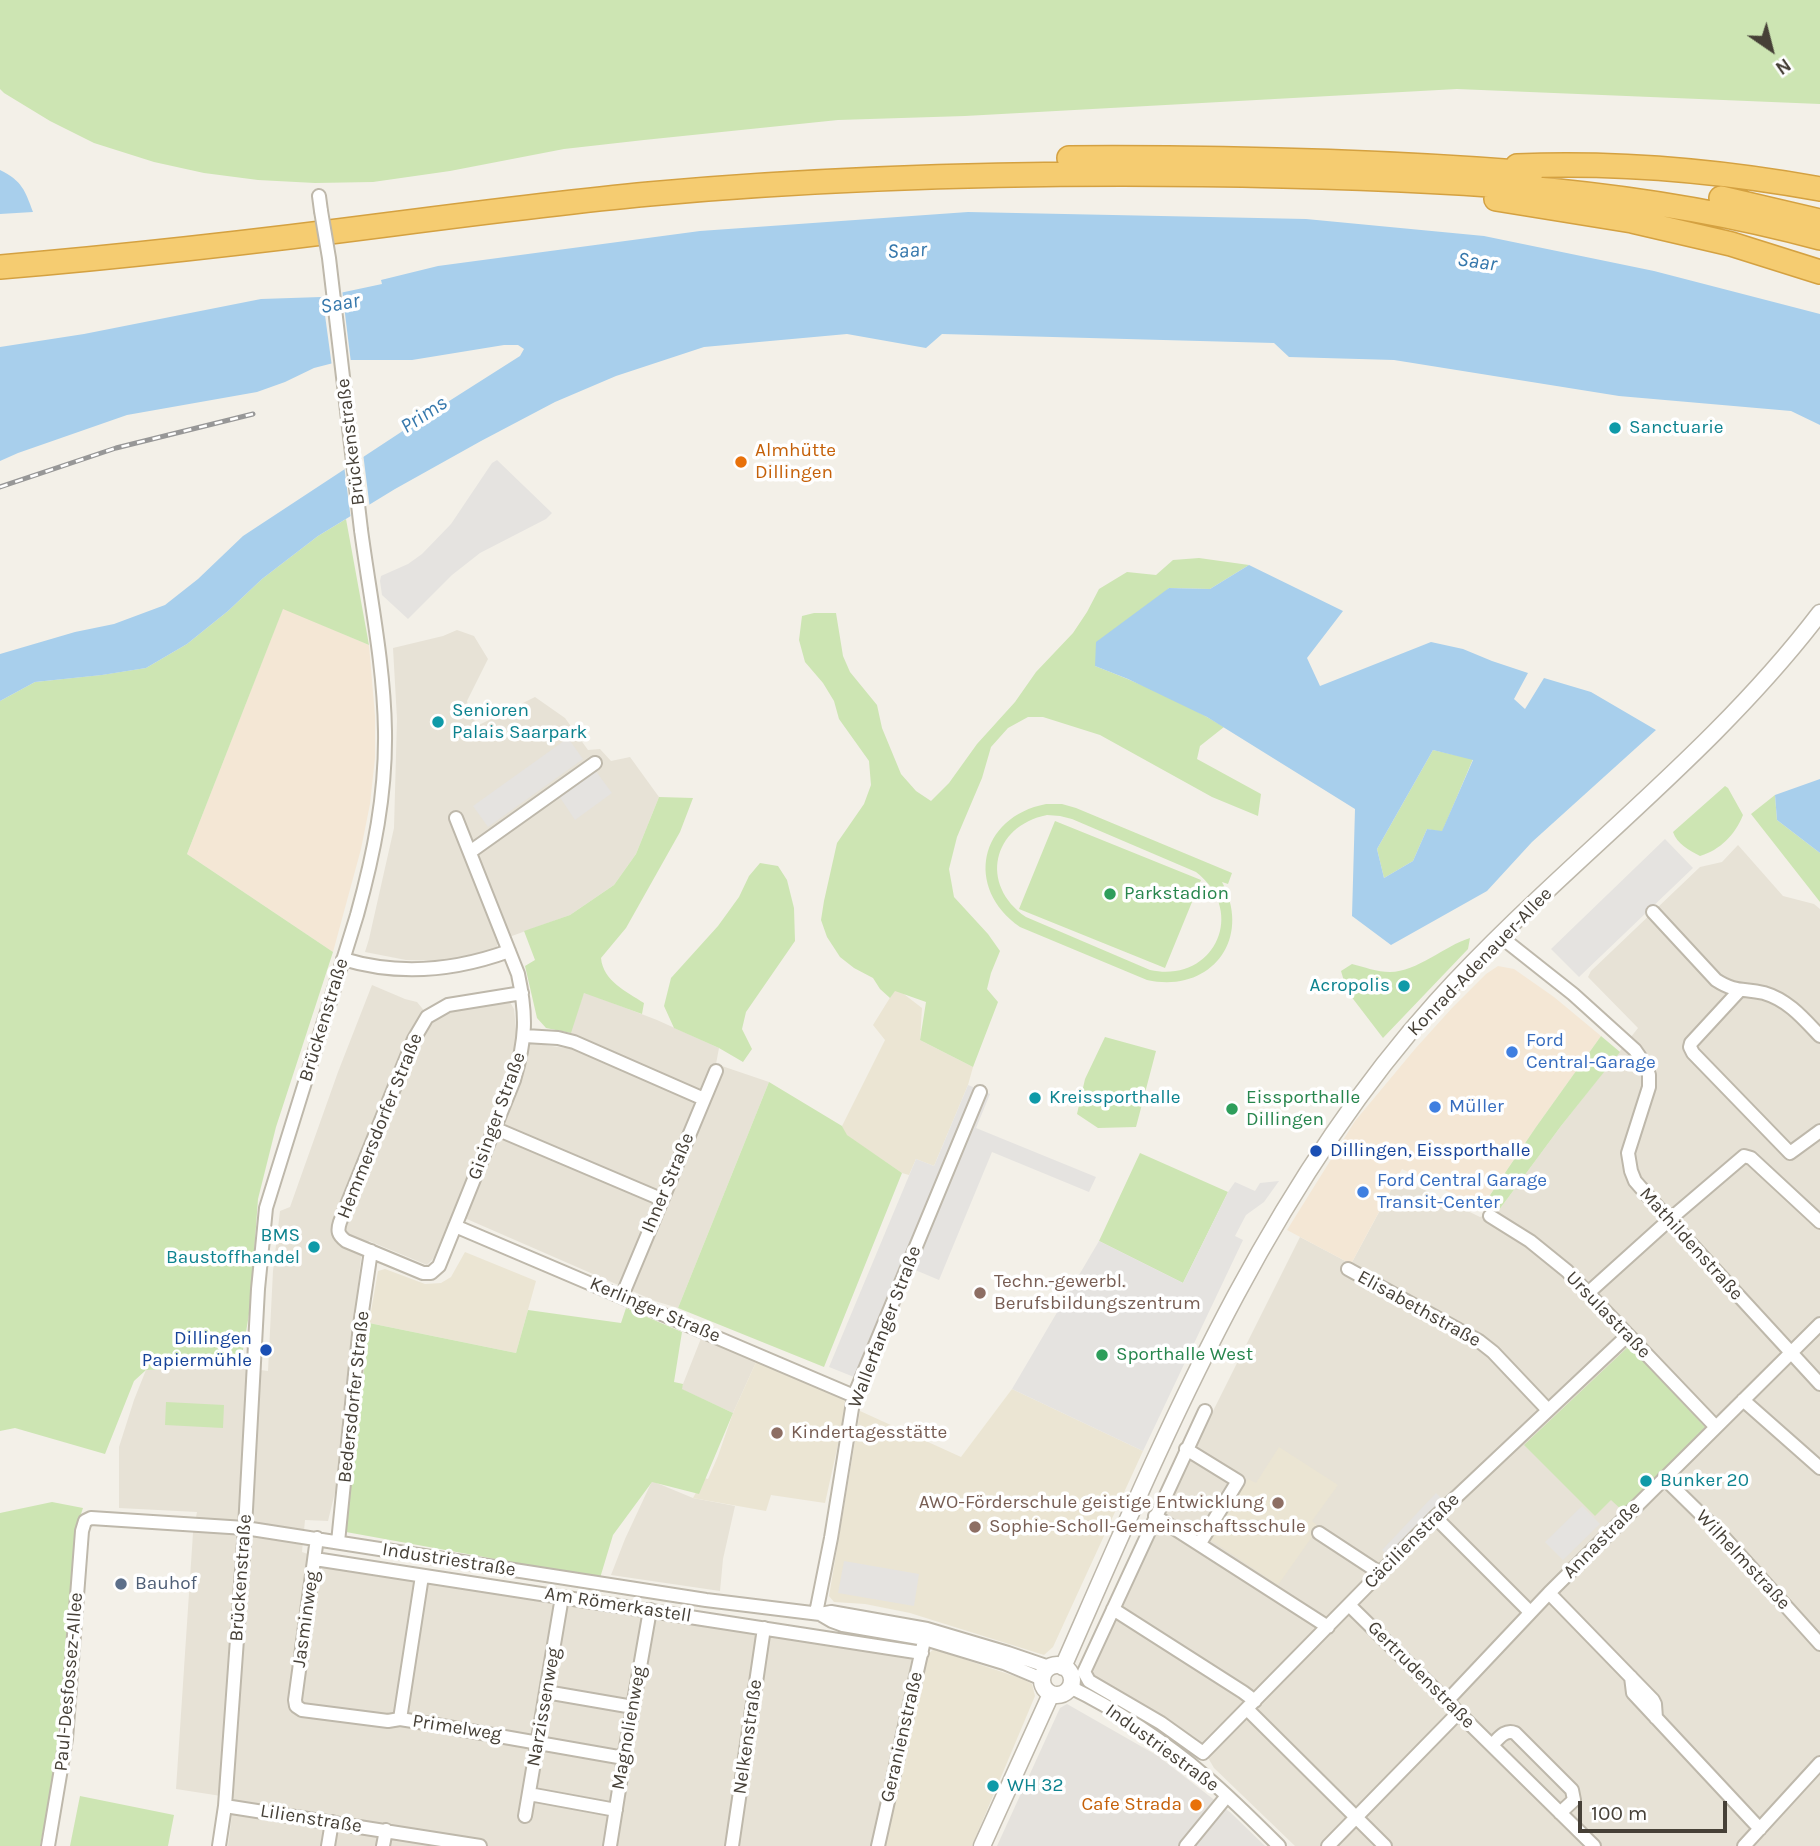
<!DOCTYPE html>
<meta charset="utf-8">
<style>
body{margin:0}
#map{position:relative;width:1820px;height:1846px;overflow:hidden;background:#f3f0e8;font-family:Karla,sans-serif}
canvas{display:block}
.north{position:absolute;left:1736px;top:14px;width:70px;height:70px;-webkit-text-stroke:5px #fff;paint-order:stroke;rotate:145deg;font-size:19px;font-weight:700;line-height:28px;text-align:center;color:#464037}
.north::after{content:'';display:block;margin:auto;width:24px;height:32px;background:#464037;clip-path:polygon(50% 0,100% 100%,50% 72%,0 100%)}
.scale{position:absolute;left:1578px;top:1801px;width:149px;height:32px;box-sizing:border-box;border:4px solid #464037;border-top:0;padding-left:9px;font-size:21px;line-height:24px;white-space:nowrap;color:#464037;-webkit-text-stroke:5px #fff;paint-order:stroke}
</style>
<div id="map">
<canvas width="1820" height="1846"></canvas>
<div class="north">N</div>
<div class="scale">100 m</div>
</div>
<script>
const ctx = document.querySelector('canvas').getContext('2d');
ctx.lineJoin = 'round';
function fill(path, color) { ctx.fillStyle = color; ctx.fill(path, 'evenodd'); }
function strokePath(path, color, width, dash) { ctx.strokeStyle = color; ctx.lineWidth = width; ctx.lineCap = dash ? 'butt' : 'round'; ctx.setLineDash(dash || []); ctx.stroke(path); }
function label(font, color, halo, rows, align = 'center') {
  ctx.font = font + ' Karla,sans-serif'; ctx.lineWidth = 7; ctx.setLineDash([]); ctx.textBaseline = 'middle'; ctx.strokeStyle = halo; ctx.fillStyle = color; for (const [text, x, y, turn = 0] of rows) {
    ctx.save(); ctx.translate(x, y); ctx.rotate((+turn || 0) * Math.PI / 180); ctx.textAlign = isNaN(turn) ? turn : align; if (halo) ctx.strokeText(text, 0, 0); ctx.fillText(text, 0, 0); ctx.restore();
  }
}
fill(new Path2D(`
 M457 630 474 636 488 659 467 701 471 717 479 725 535 697 565 718 588 750 600 749 611 761 630 757 659 797 636 854 614 885 570 915 498 941 497 947 476 955 439 961 406 960 365 952 369 939 394 828 397 719 393 648 443 636Z
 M1738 845 1783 896 1814 904 1820 909V1846H1295L1214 1768 1200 1744 1092 1677V1670L1189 1459 1300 1237 1351 1264 1398 1177 1480 1217 1499 1210 1561 1126 1638 1028 1588 977 1591 971 1700 867 1722 862Z
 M372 985 405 999 417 1002 431 1019 452 1011 510 1002 514 1009 517 1039 532 1043 565 1048 584 992 657 1020 719 1048 716 1064 769 1082 678 1308 655 1301 453 1213 433 1259 427 1265 369 1241 361 1258 337 1484 328 1521 305 1520 302 1552 366 1574 719 1627 912 1659 871 1846H228L234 1798 176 1789 193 1533 197 1512 119 1508V1447L134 1400 146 1370 237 1367 268 1371 273 1271 280 1211 290 1207 338 1072Z
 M702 1336 757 1360 733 1413 681 1389Z
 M652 1481 693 1498 735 1506 723 1559 720 1591 611 1575 625 1539Z`), '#e7e2d6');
fill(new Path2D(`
 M283 608 369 645 375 716V758L370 804 361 849 333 952 187 854Z
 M1498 966 1514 969 1554 997 1601 1036 1536 1127 1481 1208 1402 1169 1351 1264 1287 1230 1355 1121 1415 1049 1452 1008 1486 974Z`), '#f4e7d5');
fill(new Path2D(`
 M1067 1704 1158 1756 1231 1813 1265 1846H997L1060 1708Z`), '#e5e2dd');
fill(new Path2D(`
 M896 988 922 1008 920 1040 973 1067 968 1085 934 1166 916 1159 909 1175 902 1173 846 1135 842 1126 885 1040 873 1025Z
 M465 1252 536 1281 516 1353 369 1323 378 1271 385 1269 425 1284 441 1283 451 1277Z
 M757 1360 845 1399 843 1422 825 1503 771 1495 766 1511 693 1498 704 1478 708 1479 718 1456 733 1413Z
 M1012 1389 1143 1451 1053 1647 1044 1655 910 1613 865 1604 834 1602 829 1596 860 1411 961 1457Z
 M1279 1447 1338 1485 1312 1521 1319 1527 1278 1585 1209 1539 1248 1479 1256 1483Z
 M934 1649 1023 1679 1032 1684 1035 1696 972 1846H885L928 1654Z`), '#ebe5d3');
fill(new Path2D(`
 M0 0H1820V104L1457 89 965 116 838 120 644 140 564 149 450 171 373 182 315 183 258 180 204 173 154 162 94 143 50 121 4 93 0 89Z
 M346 519 369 645 283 609 187 854 333 952 276 1127 258 1199 250 1308 241 1362 237 1367 146 1370 134 1381 105 1454 15 1428 0 1431V701L35 682 101 675 146 668 187 644 228 611 262 579 318 536Z
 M1199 558 1249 565 1210 589 1169 588 1095 666C1139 683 1184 702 1224 727L1200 746 1197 759 1261 794 1258 816 1212 797 1100 735 1043 717H1028L1008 728 991 747 982 778 957 837 949 869 954 897 988 934 1000 951 991 973 987 989 998 1002 973 1067 920 1040 926 1002 895 991 890 998 880 989 873 978 854 968 840 957 827 937 821 920 824 901 837 843 864 804 871 785 869 761 839 719 834 701 823 683 805 662 799 640 802 616 814 613H836L843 656 850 672 877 705 882 728 901 774 916 791 931 801 949 783 977 744 1015 702 1036 672 1073 633 1087 612 1099 589 1127 572 1156 575 1173 560Z
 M1433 750 1473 759 1442 832 1427 829 1413 861 1384 878 1377 849Z
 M1725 786 1728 788 1743 815C1735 835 1720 850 1700 856 1689 850 1677 844 1673 832Z
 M1775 795 1777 820 1820 853V902L1751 814Z
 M659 797 693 798 680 832 626 928 601 958C603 981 627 992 644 1003L642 1014 584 993 571 1033 546 1028 537 1018 525 966 535 960 524 931 570 915 614 885 636 854Z
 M1046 804H1062L1076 808 1232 873 1228 884 1222 882C1253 940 1210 994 1147 980L1020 927C964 888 979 817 1046 804ZM1047 815 1060 816 1072 819 1196 872C1248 912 1214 984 1150 970L1026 917C979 885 992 826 1047 815Z
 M1055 821 1201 880 1165 968 1019 909Z
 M760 863 778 866 787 880 794 908 795 941 746 1012 742 1029 752 1049 743 1062 719 1048 674 1028 664 1006 671 978 718 926 739 897 749 876Z
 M1470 938 1468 949 1383 1038 1347 991 1341 971 1352 964C1364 967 1377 972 1390 972 1417 972 1444 946 1470 938Z
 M1601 1036 1620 1052 1561 1126 1499 1210 1484 1204 1536 1127Z
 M1105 1037 1156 1051 1136 1127 1098 1128 1077 1114 1085 1079Z
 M769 1082 842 1126 847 1135 902 1173 824 1367 678 1308Z
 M1140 1153 1228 1192 1183 1283 1099 1241Z
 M626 1308 682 1332 674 1382 683 1384 682 1389 733 1413 699 1494 652 1482 613 1535 600 1578 346 1532 369 1323 516 1353 528 1310 621 1323Z
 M1629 1346 1705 1427 1623 1511 1611 1500 1595 1516 1524 1445Z
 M166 1402 224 1405 223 1428 165 1425Z
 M52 1502 83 1508 81 1514 53 1780 40 1846H0V1513Z
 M80 1796 174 1815 168 1846H70Z`), '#cde5b3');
fill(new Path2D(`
 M497 460 552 513 546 519 480 553 452 575 408 619 382 595 380 581 381 576 408 564 422 554 451 524 492 463Z
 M568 738 583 759 488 827 473 806Z
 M595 770 612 793 575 820 559 796Z
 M1665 839 1693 868 1579 977 1551 949Z
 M968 1085 990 1094 976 1128 1096 1177 1089 1192 992 1152 939 1280 901 1264 854 1377 829 1367 916 1159 934 1166Z
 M1279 1181 1264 1202 1246 1215 1235 1236 1243 1240 1143 1451 1012 1389 1099 1241 1183 1283 1228 1192 1235 1182 1255 1191 1260 1183Z
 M1436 1493 1444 1501 1390 1558 1382 1550Z
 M1582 1506 1600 1524 1563 1560 1545 1542Z
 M844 1561 919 1574 914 1606 838 1593Z`), '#e5e3e0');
fill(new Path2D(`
 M0 170C22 181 25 190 33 212L0 214Z
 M968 212 1306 219 1484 236 1654 271 1820 314V425L1791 411 1619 396 1394 360 1289 357 1274 343 942 334 926 348 847 334 704 347 616 376 555 402 481 441 395 489 318 536 262 579 228 611 187 644 146 668 102 675 35 682 0 701V654L75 632 114 624 165 605 198 579 243 536 424 417 520 356 524 349 518 345H504L412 360H345L314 368 285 382 257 392 127 415 18 453 0 461V347L84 334 261 299 321 297 382 284 381 280 438 266 700 231Z
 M1249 565 1343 611 1307 658 1320 686 1431 642 1463 649 1492 661 1528 673 1514 699 1525 709 1544 678 1591 692 1656 730 1532 842 1487 891 1391 945 1352 916 1355 809 1207 717 1128 679 1095 666 1096 642 1169 588 1210 589ZM1433 750 1473 760 1442 831 1427 829 1413 861 1384 878 1377 849Z
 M1820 779V853L1777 820 1775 795Z`), '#a8cfec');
fill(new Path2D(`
 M342 289 351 363 332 367 322 293Z
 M363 453 370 509 351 520 344 465Z`), '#f3f0e8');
const minor = new Path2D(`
 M319 196 321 211
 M456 818 518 974C527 1016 526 1039 514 1080L439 1266 431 1273H423L346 1241C338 1235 337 1231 340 1222L414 1039 427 1017 448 1005 522 993
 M470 852 595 763
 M1653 912 1716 980C1736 993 1743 988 1764 993 1788 1000 1803 1018 1820 1036
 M1501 937 1573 994 1635 1050 1646 1066 1649 1075V1087L1628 1153 1631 1171 1635 1181 1669 1220 1820 1384
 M343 959C399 976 454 971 509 951
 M1739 991 1691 1043 1690 1047 1693 1053 1790 1153 1820 1131
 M525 1036 558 1038 574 1042 704 1099
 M494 1128 661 1199
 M1490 1216 1530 1241 1567 1271 1715 1426
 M455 1226 854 1396
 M1348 1269 1479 1341 1493 1352 1548 1410
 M1588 1293 1669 1220 1744 1156 1751 1158 1820 1222
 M622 1296 716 1071
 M1743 1400 1820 1468
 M1205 1411 1084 1672 1089 1681 1161 1723 1203 1753 1435 1517 1628 1335
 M1186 1449 1238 1481 1200 1543
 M1664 1478 1720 1533 1820 1644
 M1155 1516 1328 1627
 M1435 1517 1530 1612
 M1319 1533 1380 1573
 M317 1538 295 1700 296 1706 302 1710 388 1721 400 1719 419 1722 624 1758
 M338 1542 360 1325 371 1251
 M315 1559 922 1653
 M1549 1593 1653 1700 1655 1704 1656 1718
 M1349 1605 1594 1846
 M1113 1609 1243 1692 1255 1701
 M816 1613 831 1538 854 1396 980 1092
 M820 1614 832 1621 843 1625 925 1639 1004 1663 1042 1679
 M1631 1677 1633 1693 1760 1829
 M1070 1687C1114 1708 1168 1744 1205 1776 1231 1798 1255 1822 1279 1846
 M546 1692 633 1707
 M1447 1701 1549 1593 1820 1324
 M1247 1709 1385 1846
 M400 1719 422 1576
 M1492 1745C1499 1738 1505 1729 1515 1733L1572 1790 1574 1800 1560 1813
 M529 1794 616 1810
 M225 1806 480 1846
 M525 1816 562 1597
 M48 1846 66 1739 82 1531 85 1521 91 1518 245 1528 706 1600 820 1614 831 1612 927 1629 1008 1653 1049 1667
 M219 1846 225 1806 245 1528 258 1289 266 1208 357 915C374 854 386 794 385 731 384 664 370 597 361 530
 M328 1846 332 1822
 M383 1846 386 1830
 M610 1846 624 1758 650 1610
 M732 1846 764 1628
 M878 1846 923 1645
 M1186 1846 1227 1796
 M1328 1846 1459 1712
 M1744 1846 1820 1763`);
const tertiary = new Path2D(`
 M1042 1680a15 15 0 1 1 30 0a15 15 0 1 1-30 0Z
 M1063 1667C1165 1435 1264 1193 1436 1002 1558 867 1709 759 1820 613
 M982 1846 1051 1694`);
const motorway = new Path2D(`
 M1069 158C1224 157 1377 161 1531 173
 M1517 166C1617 162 1721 171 1820 189
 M1721 198 1820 221
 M1496 199 1632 221 1731 244 1820 272
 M0 267C131 256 262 241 393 224 478 213 563 202 649 194 860 175 1071 171 1283 176 1463 180 1645 190 1820 238`);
strokePath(minor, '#beb8ab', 16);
strokePath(tertiary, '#beb8ab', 19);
strokePath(motorway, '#d4a141', 26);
strokePath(minor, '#fff', 12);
strokePath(tertiary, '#fff', 16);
strokePath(motorway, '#f5cc71', 23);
const rail = new Path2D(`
 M0 487 116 448 253 414`);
strokePath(rail, '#979797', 5);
strokePath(rail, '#fff', 2.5, [8]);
const minorBridge = new Path2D(`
 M321 211 329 258 361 530`);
strokePath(minorBridge, '#beb8ab', 16, []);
strokePath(minorBridge, '#fff', 12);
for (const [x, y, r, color] of [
 [1615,428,7,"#0f9aa8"],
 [741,462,7,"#e8710a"],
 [438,722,7,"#0f9aa8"],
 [1110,894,7,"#2e9e5b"],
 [1404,986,7,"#0f9aa8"],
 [1512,1052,7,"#3f7fe0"],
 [1035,1098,7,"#0f9aa8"],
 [1435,1107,7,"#3f7fe0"],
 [1232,1109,7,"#2e9e5b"],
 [1316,1151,7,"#1a4fb4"],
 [1363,1192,7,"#3f7fe0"],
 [314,1247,7,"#0f9aa8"],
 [980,1293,7,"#8d6e63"],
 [266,1350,7,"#1a4fb4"],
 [1102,1355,7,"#2e9e5b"],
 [777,1433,7,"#8d6e63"],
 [1646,1481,7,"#0f9aa8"],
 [1278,1503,7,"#8d6e63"],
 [975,1527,7,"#8d6e63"],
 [121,1584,7,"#5c6f8a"],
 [993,1786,7,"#0f9aa8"],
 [1196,1805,7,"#e8710a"]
]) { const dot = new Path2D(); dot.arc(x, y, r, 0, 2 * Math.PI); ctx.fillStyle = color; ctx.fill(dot); strokePath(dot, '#fff', 2.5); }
label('19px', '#0d838f', '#fff', [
 ["Sanctuarie",1629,428],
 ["Senioren",452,711],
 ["Palais Saarpark",452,733],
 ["Acropolis",1390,986,"right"],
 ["Kreissporthalle",1049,1098],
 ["BMS",300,1236,"right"],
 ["Baustoffhandel",300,1258,"right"],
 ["Bunker 20",1660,1481],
 ["WH 32",1007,1786]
], 'left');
label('19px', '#464037', '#fff', [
 ["Brückenstraße",351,442,-97],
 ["Konrad-Adenauer-Allee",1480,962,-46],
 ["Brückenstraße",324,1020,-73],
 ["Gisinger Straße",497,1116,-70],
 ["Hemmersdorfer Straße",380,1126,-68],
 ["Ihner Straße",668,1183,-67],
 ["Mathildenstraße",1691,1244,48],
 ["Elisabethstraße",1419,1309,29],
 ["Kerlinger Straße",655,1310,23],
 ["Ursulastraße",1608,1315,46],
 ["Wallerfanger Straße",885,1327,-69],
 ["Bedersdorfer Straße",354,1397,-84],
 ["Annastraße",1602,1540,-45],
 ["Cäcilienstraße",1412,1541,-45],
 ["Industriestraße",449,1560,9],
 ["Wilhelmstraße",1743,1560,47],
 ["Brückenstraße",241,1578,-86],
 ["Am Römerkastell",618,1605,9],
 ["Jasminweg",306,1619,-82],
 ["Gertrudenstraße",1421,1675,45],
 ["Paul-Desfossez-Allee",69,1682,-85],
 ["Narzissenweg",544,1707,-80],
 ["Primelweg",457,1728,9],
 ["Magnolienweg",629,1728,-80],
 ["Nelkenstraße",748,1737,-82],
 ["Geranienstraße",902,1737,-77],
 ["Industriestraße",1162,1748,36],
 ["Lilienstraße",311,1819,9]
]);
label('19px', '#c56008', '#fff', [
 ["Almhütte",755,451],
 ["Dillingen",755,473],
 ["Cafe Strada",1182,1805,"right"]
], 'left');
label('19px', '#27864d', '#fff', [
 ["Parkstadion",1124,894],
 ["Eissporthalle",1246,1098],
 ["Dillingen",1246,1120],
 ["Sporthalle West",1116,1355]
], 'left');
label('19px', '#366cbe', '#fff', [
 ["Ford",1526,1041],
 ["Central-Garage",1526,1063],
 ["Müller",1449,1107],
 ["Ford Central Garage",1377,1181],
 ["Transit-Center",1377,1203]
], 'left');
label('19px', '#164399', '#fff', [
 ["Dillingen, Eissporthalle",1330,1151],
 ["Dillingen",252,1339,"right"],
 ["Papiermühle",252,1361,"right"]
], 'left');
label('19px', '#785e54', '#fff', [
 ["Techn.-gewerbl.",994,1282],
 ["Berufsbildungszentrum",994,1304],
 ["Kindertagesstätte",791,1433],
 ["AWO-Förderschule geistige Entwicklung",1264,1503,"right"],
 ["Sophie-Scholl-Gemeinschaftsschule",989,1527]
], 'left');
label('19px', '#4e5e75', '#fff', [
 ["Bauhof",135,1584]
], 'left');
label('italic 21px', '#3678ac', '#fff', [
 ["Saar",907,251,-3],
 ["Saar",1477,262,8],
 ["Saar",340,304,-10],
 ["Prims",424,415,-33]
]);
</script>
